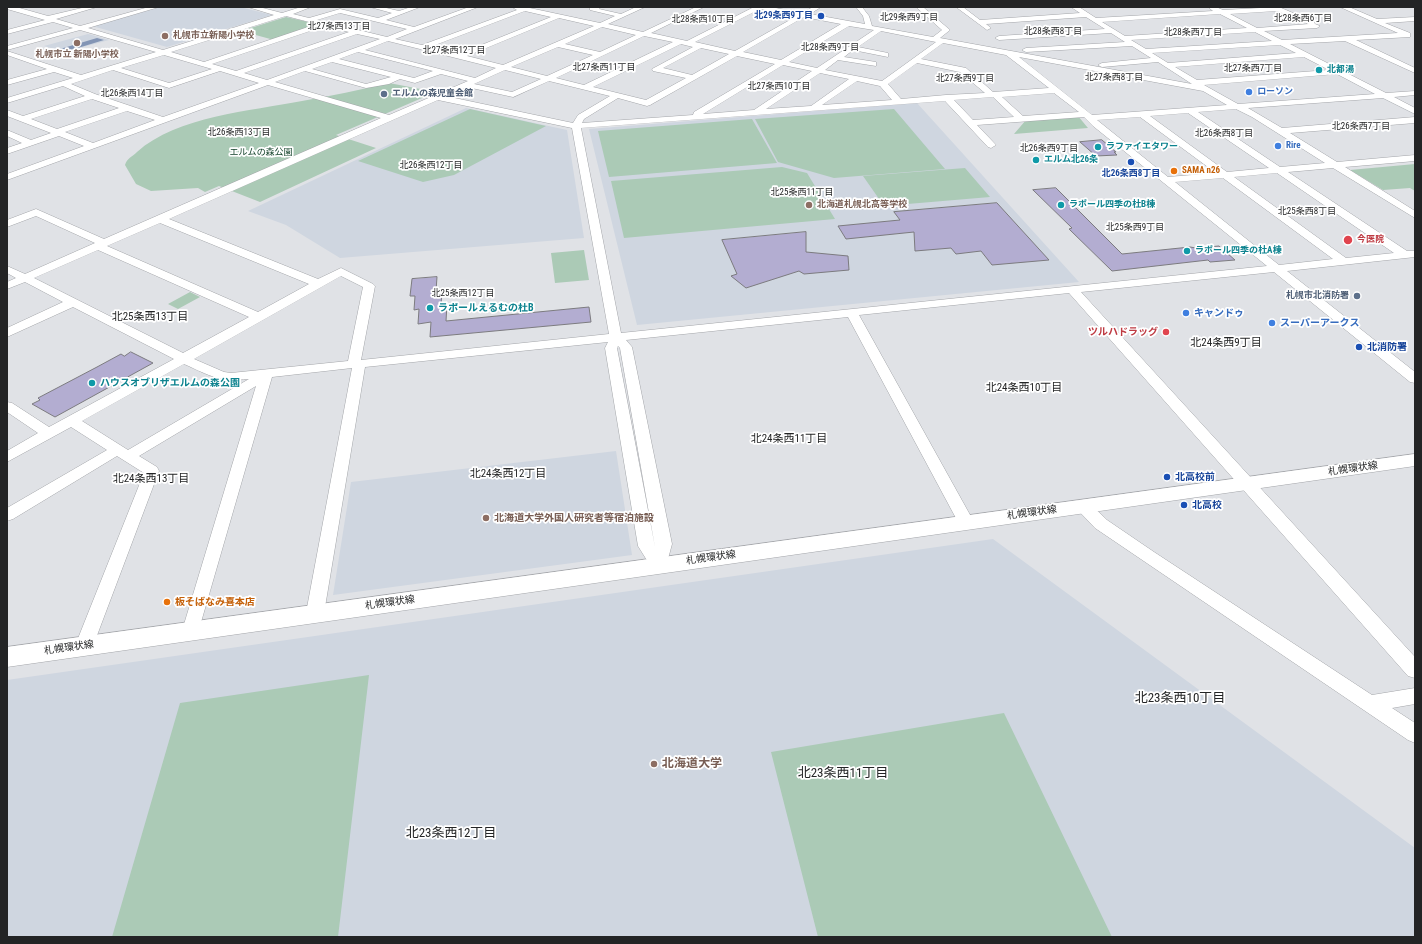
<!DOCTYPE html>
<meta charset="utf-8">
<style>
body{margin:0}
#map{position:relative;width:1422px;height:944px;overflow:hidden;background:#e0e2e6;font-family:"Roboto Condensed",sans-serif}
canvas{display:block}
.frame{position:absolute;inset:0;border:8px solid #232425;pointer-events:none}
</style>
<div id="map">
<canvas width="1422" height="944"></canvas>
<div class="frame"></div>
</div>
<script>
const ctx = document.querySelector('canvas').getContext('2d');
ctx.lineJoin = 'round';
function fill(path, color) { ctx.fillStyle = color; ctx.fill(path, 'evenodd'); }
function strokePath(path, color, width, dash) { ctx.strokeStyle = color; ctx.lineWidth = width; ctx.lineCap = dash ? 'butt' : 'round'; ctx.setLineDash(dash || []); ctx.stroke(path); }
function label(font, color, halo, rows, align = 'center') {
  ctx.font = font + ' "Roboto Condensed","Noto Sans JP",sans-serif'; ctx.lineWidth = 3.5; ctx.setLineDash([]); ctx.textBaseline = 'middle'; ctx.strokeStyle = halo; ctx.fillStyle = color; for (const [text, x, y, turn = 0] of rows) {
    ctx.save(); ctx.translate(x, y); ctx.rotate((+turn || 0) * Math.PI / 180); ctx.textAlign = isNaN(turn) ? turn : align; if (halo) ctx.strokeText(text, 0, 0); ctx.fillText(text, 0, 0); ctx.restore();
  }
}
fill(new Path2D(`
 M161 7H240L272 15 167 47 92 26Z
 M88 34 109 40 65 52 44 46Z
 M917 103 1079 282 637 325 589 129Z
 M466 108 567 130 584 238 340 258 286 225 248 211Z
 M616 451 632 555 333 595 351 482Z
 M993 539 1415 848V937H7V680Z`), '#cfd6e0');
fill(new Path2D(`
 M286 17 317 24 274 40 241 31Z
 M389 83 436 92 336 135 376 148 260 202 219 186 205 192 198 188 151 191 136 184 125 165C127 158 132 157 137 152 177 116 251 111 302 101 331 96 360 90 389 83Z
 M470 109 546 126 454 175 423 182 358 161Z
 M894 109 945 169 834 178 778 162 755 119Z
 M1078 116 1088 128 1014 134 1026 120Z
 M752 119 777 163 609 177 598 131Z
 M1415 164V191L1410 188 1383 190 1350 170Z
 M782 167 807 173 835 219 624 238 611 181Z
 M965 168 990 197 884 206 863 176Z
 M584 250 589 280 555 283 551 253Z
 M190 292 200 297 178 309 168 304Z
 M369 675 338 937H112L180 703Z
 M1004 713 1112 937H818L771 752Z`), '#abcab6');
fill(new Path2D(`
 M97 38 104 40 68 51 60 49Z`), '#8395b5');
const building = new Path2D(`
 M1102 140 1116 152H1114L1117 155 1096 156 1080 142Z
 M1056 188 1122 254 1190 247 1196 248 1219 246 1235 260 1210 262 1208 260 1112 271 1069 229 1072 228 1033 190Z
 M997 203 1049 260 992 265 981 251 956 254 951 248 915 251 914 232 846 239 838 226 900 220 894 212Z
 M806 232V252L848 256 849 270 804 274 799 271 746 288 731 276 737 274 722 240Z
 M437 277 436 291 442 290 441 305 447 304 446 321 589 307 591 322 430 337 431 322 418 324 419 309 414 310 415 296H410L412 279Z
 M131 352 153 363 55 417 32 404 40 400 38 398 97 367 121 354 124 356Z`);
fill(building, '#b3add1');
strokePath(building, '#7c7b7f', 1);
const minor = new Path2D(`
 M7 7H16L48 16 86 7H97L56 19 80 26 149 7H159L88 28 163 50 274 15 248 7H259L282 13 301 7H311L293 14 309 18 340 9 378 18 392 13 370 7H382L399 11 411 7H420L386 20 414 27 469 7H478L395 39 422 45 517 10 512 7H525L600 23 615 16 590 10V8L601 7 599 9 621 14 636 7H645L608 24 643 32 696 7H704L651 33 687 41 754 7H770L802 13 813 7H821L810 14 865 24 863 16 856 7H862L869 16 872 26 933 37 942 30 916 7H923L950 30 940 38 1192 84 1158 62 1102 67 1098 65 1102 63 1151 58 1132 46 1026 52 1022 50 1026 48 1125 42 1111 33 999 40 995 38 999 36 1105 29 1086 17 986 24 991 28 987 30 956 7H963L980 20 1080 13 1071 7H1079L1096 18 1213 11 1208 7H1216L1223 10 1279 7 1314 22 1315 24 1320 26 1317 28 1264 31 1282 40 1398 33 1340 7H1349L1377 19 1415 17V21L1385 23 1410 33V37L1356 40 1415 68V73L1345 41 1290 44 1386 93 1415 91V95L1394 97 1415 108V114L1383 98 1248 108 1282 128 1415 117V123L1290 133 1337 162 1415 155V161L1345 167 1415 211V218L1333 168 1288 172 1407 251H1415V257L1287 271 1415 372V383L1410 382 1274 272 1081 292 1415 657V678L1408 676 1069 293 859 315 974 522 972 526 966 528 960 526 958 522 848 317 626 340 632 347 672 544 665 570 659 572 653 570 638 546 605 348 608 342 365 367 324 613 321 618 315 620 309 618 306 613 352 368 272 377 197 636 191 638 185 636 182 631 256 386 139 456 157 467 159 471 93 646 90 651 84 653 78 651 75 646 144 473 117 456 13 519 7 521V508L107 450 71 427 7 462V451L38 433 7 412V402L12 403 49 427 174 359 73 307 7 337V328L63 302 25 282 7 289V282L16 278 7 273V266L25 274 95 243 36 216 7 227V220L36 209 104 239 381 118 268 85 7 180V174L84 146 59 136 7 154V148L22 143 7 136V130L31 140 51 133 7 116V110L23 116 85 96 63 86 7 103V98L73 78 54 72 7 85V80L47 69 7 55V51L81 75 156 52 80 30 7 50V46L73 28 53 22 7 34V30L45 20 7 9ZM760 9 797 16 735 51 695 42ZM525 11 551 17 459 54 430 47ZM1277 11 1309 24 1257 28 1230 14ZM340 13 407 29 387 37 317 20ZM1220 14 1247 28 1125 36 1102 22ZM286 16 317 24 204 62 171 52ZM804 17 841 24 781 60 743 52ZM559 18 594 26 503 65 467 56ZM325 26 349 32 236 71 212 64ZM849 26 874 30 817 68 789 62ZM602 27 636 35 600 52 565 44ZM881 31 936 42 882 81 825 70 838 60 876 66V62L844 57 853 50 888 57V53L858 47ZM1255 32 1272 41 1146 49 1131 40ZM357 34 380 39 267 80 244 73ZM644 36 673 42 584 85 556 78ZM388 41 496 68 475 78 365 50ZM943 43 1006 55 1049 88 993 92 966 68 921 59ZM681 44 693 47 652 69 653 71 686 78 646 100 593 87ZM1280 45 1296 53 1168 63 1152 53ZM558 47 593 55 547 76 511 67ZM701 48 729 54 692 75 663 68ZM358 52 433 71 414 78 339 59ZM164 55 212 69 169 83 121 68ZM737 56 775 64 694 112 693 115 582 123 584 119 618 98 647 106 650 105ZM1019 57 1203 91 1227 105 1092 115ZM1304 57 1329 70 1197 80 1175 67ZM332 62 391 77 366 84 312 69ZM917 63 960 72 985 93 946 95 901 99 888 84ZM783 65 812 71 754 110 703 114ZM113 70 169 88 220 71 259 83 163 117 95 94 71 84ZM505 70 541 79 512 92 474 84ZM305 71 366 88 389 84 400 79 415 83 441 74 468 81 389 115 275 82ZM820 73 849 79 811 106 766 109ZM1337 74 1375 94 1238 104 1204 85ZM549 81 610 96 578 115 573 123 445 96 467 87 513 97ZM857 81 880 86 892 100 822 105ZM1054 93 1079 112 1023 116 1002 97ZM993 97 1014 117 973 120 954 100ZM92 99 119 108 57 129 31 119ZM438 100 572 128 609 334 361 360 375 286 373 284 341 268 318 279 169 219ZM945 101 988 147 991 148 996 145 977 125 1084 117 1093 126 1267 266 621 333 581 128ZM1236 109 1252 117 1325 163 1280 167 1198 112ZM127 111 155 120 93 143 65 132ZM1188 113 1269 168 1227 172 1150 116ZM1140 117 1216 173 1168 177 1097 120ZM1277 173 1394 253 1346 258 1234 177ZM1223 178 1333 259 1279 265 1175 182ZM160 223 309 284 258 312 107 246ZM98 250 249 317 183 353 34 278ZM341 276 363 287 348 361 231 373 224 372 194 359ZM618 346 620 348 655 547 617 348ZM184 364C211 376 218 382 249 379L128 450 82 421Z
 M1082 500 1088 502 1107 520 1154 552 1372 695 1415 688V704L1392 708 1415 723V743L1408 740 1095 528 1074 506 1076 502Z`);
const major = new Path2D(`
 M1415 454V466L7 667V647Z`);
strokePath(minor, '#a3a5a9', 1);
strokePath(major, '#a3a5a9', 1);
fill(minor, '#fff');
fill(major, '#fff');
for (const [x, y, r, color] of [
 [821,16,4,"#1a4fb4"],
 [165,36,4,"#8d6e63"],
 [77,43,4,"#8d6e63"],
 [1319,70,4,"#0f9aa8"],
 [1249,92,4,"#3f7fe0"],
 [384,94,4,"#5c6f8a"],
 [1278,146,4,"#3f7fe0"],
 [1098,147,4,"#0f9aa8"],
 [1036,160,4,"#0f9aa8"],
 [1131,162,4,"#1a4fb4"],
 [1174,171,4,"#e8710a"],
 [809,205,4,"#8d6e63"],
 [1061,205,4,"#0f9aa8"],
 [1348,240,5,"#e0444e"],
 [1187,251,4,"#0f9aa8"],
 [1357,296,4,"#5c6f8a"],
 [430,308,4,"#0f9aa8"],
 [1186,313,4,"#3f7fe0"],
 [1272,323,4,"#3f7fe0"],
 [1166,332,4,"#e0444e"],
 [1359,347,4,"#1a4fb4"],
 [92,383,4,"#0f9aa8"],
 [1167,477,4,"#1a4fb4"],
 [1184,505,4,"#1a4fb4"],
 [486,518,4,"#8d6e63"],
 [167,602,4,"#e8710a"],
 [654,764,4,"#8d6e63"]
]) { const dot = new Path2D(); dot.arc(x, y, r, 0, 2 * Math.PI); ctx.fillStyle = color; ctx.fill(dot); strokePath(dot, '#fff', 1.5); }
label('bold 9px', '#164399', '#fff', [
 ["北29条西9丁目",813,16],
 ["北26条西8丁目",1131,174,"center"]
], 'right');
label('9px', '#232425', '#fff', [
 ["北29条西9丁目",909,18],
 ["北28条西6丁目",1303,19],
 ["北28条西10丁目",703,20],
 ["北27条西13丁目",339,27],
 ["北28条西8丁目",1053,32],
 ["北28条西7丁目",1193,33],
 ["北28条西9丁目",830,48],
 ["北27条西12丁目",454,51],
 ["北27条西11丁目",604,68],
 ["北27条西7丁目",1253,69],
 ["北27条西8丁目",1114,78],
 ["北27条西9丁目",965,79],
 ["北27条西10丁目",779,87],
 ["北26条西14丁目",132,94],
 ["北26条西7丁目",1361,127],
 ["北26条西13丁目",239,133],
 ["北26条西8丁目",1224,134],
 ["北26条西9丁目",1049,149],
 ["北26条西12丁目",431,166],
 ["北25条西11丁目",802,193],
 ["北25条西8丁目",1307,212],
 ["北25条西9丁目",1135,228],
 ["北25条西12丁目",463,294]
]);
label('bold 9px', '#785e54', '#fff', [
 ["札幌市立新陽小学校",173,36],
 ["札幌市立 新陽小学校",77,55,"center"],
 ["北海道札幌北高等学校",817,205]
], 'left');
label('bold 9px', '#0d838f', '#fff', [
 ["北都湯",1327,70],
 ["ラファイエタワー",1106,147],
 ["エルム北26条",1044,160],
 ["ラポール四季の杜B棟",1069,205],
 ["ラポール四季の杜A棟",1195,251]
], 'left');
label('bold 9px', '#366cbe', '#fff', [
 ["ローソン",1257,92],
 ["Rire",1286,146]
], 'left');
label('bold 9px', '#4e5e75', '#fff', [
 ["エルムの森児童会館",392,94],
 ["札幌市北消防署",1349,296,"right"]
], 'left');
label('9px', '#114028', '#fff', [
 ["エルムの森公園",261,153]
]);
label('bold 9px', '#c56008', '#fff', [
 ["SAMA n26",1182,171]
], 'left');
label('bold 9px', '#be3a42', '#fff', [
 ["今医院",1357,240]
], 'left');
label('bold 10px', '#0d838f', '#fff', [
 ["ラポールえるむの杜B",438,308],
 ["ハウスオブリザエルムの森公園",100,383]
], 'left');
label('bold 10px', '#366cbe', '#fff', [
 ["キャンドゥ",1194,313],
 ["スーパーアークス",1280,323]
], 'left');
label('bold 10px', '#be3a42', '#fff', [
 ["ツルハドラッグ",1158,332]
], 'right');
label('bold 10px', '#164399', '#fff', [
 ["北消防署",1367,347],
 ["北高校前",1175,477],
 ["北高校",1192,505]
], 'left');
label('10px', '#232425', '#fff', [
 ["札幌環状線",1353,469,-8],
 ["札幌環状線",1032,513,-8],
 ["札幌環状線",711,558,-8],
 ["札幌環状線",390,603,-8],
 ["札幌環状線",69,648,-8]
]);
label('bold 10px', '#785e54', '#fff', [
 ["北海道大学外国人研究者等宿泊施設",494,518]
], 'left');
label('bold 10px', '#c56008', '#fff', [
 ["板そばなみ喜本店",175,602]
], 'left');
label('11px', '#232425', '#fff', [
 ["北25条西13丁目",150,317],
 ["北24条西9丁目",1226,343],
 ["北24条西10丁目",1024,388],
 ["北24条西11丁目",789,439],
 ["北24条西12丁目",508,474],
 ["北24条西13丁目",151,479]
]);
label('bold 12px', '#785e54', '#fff', [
 ["北海道大学",662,764]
], 'left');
label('13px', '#232425', '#fff', [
 ["北23条西10丁目",1180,699],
 ["北23条西11丁目",843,774],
 ["北23条西12丁目",451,834]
]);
</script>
